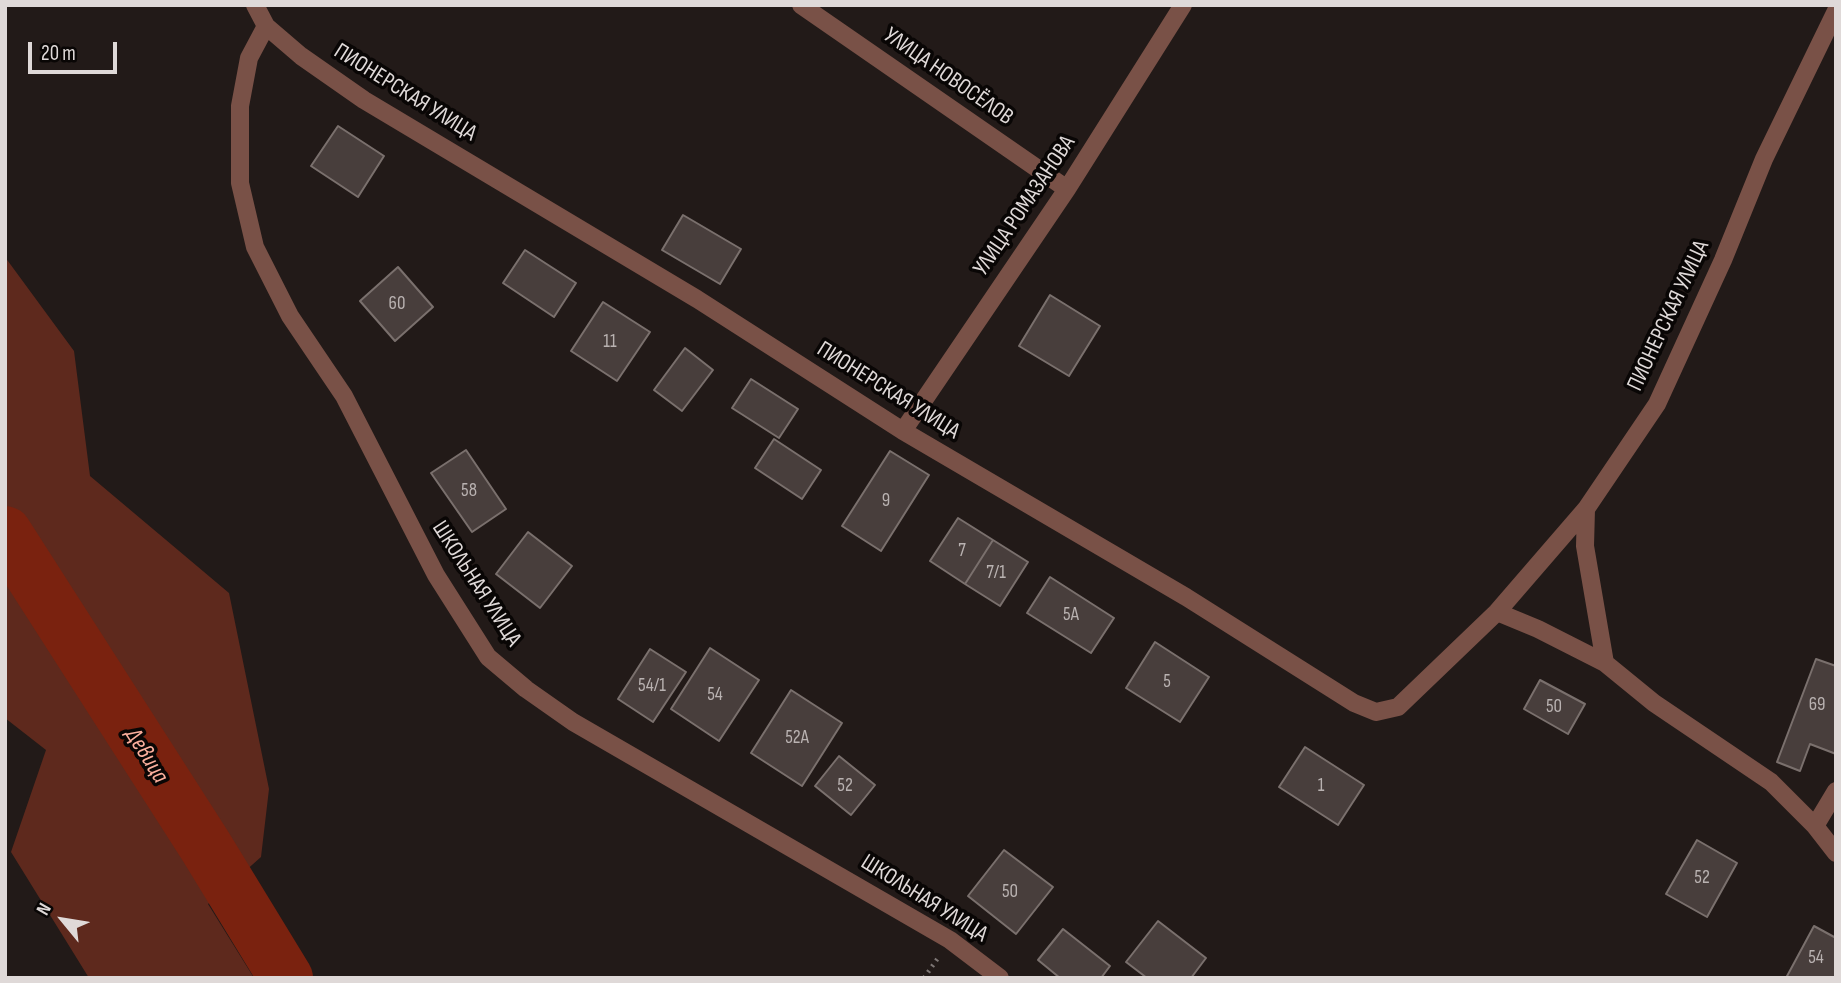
<!DOCTYPE html>
<meta charset="utf-8">
<style>
body{margin:0}
#map{position:relative;width:1841px;height:983px;overflow:hidden;background:#221a18;font-family:"Sofia Sans Condensed",sans-serif}
canvas{display:block}
.frame{position:absolute;inset:0;border:7px solid #dfd9d8;pointer-events:none}
.north{position:absolute;left:28px;top:885px;width:70px;height:70px;-webkit-text-stroke:5px #090605;paint-order:stroke;rotate:300deg;font-size:19px;font-weight:700;line-height:28px;text-align:center;color:#dfd9d8}
.north::after{content:'';display:block;margin:auto;width:24px;height:32px;background:#dfd9d8;clip-path:polygon(50% 0,100% 100%,50% 72%,0 100%)}
.scale{position:absolute;left:28px;top:42px;width:89px;height:32px;box-sizing:border-box;border:4px solid #dfd9d8;border-top:0;padding-left:9px;font-size:21px;line-height:24px;white-space:nowrap;color:#dfd9d8;-webkit-text-stroke:5px #090605;paint-order:stroke}
</style>
<div id="map">
<canvas width="1841" height="983"></canvas>
<div class="frame"></div>
<div class="north">N</div>
<div class="scale">20 m</div>
</div>
<script>
const ctx = document.querySelector('canvas').getContext('2d');
ctx.lineJoin = 'round';
function fill(path, color) { ctx.fillStyle = color; ctx.fill(path, 'evenodd'); }
function strokePath(path, color, width, dash) { ctx.strokeStyle = color; ctx.lineWidth = width; ctx.lineCap = dash ? 'butt' : 'round'; ctx.setLineDash(dash || []); ctx.stroke(path); }
function label(font, color, halo, rows, align = 'center') {
  ctx.font = font + ' "Sofia Sans Condensed",sans-serif'; ctx.lineWidth = 7; ctx.setLineDash([]); ctx.textBaseline = 'middle'; ctx.strokeStyle = halo; ctx.fillStyle = color; for (const [text, x, y, turn = 0] of rows) {
    ctx.save(); ctx.translate(x, y); ctx.rotate((+turn || 0) * Math.PI / 180); ctx.textAlign = isNaN(turn) ? turn : align; if (halo) ctx.strokeText(text, 0, 0); ctx.fillText(text, 0, 0); ctx.restore();
  }
}
fill(new Path2D(`
 M5 257 74 351 90 476 229 593 269 789 261 857 208 904 254 978H89L11 852 46 750 5 718Z`), '#5e291d');
strokePath(new Path2D(`
 M5 533 206 847 286 978`), '#7a220f', 54);
const building = new Path2D(`
 M338 126 384 156 358 197 311 166Z
 M683 215 741 249 720 284 662 250Z
 M525 250 576 283 554 317 503 283Z
 M398 267 433 307 395 341 360 301Z
 M1050 295 1100 326 1069 376 1019 346Z
 M603 302 650 332 617 381 571 351Z
 M685 348 713 370 682 411 654 390Z
 M751 379 798 409 779 438 732 408Z
 M774 439 821 470 802 499 755 468Z
 M466 450 506 509 472 532 431 473Z
 M890 451 929 475 881 551 842 526Z
 M958 518 993 540 965 584 930 561Z
 M528 532 572 566 540 608 496 574Z
 M993 540 1028 562 1000 606 965 584Z
 M1050 577 1114 618 1091 653 1027 613Z
 M1155 642 1209 677 1180 722 1126 688Z
 M710 648 759 680 719 741 671 709Z
 M650 649 686 672 653 722 618 699Z
 M1816 659 1836 666V754L1810 744 1800 771 1777 762Z
 M1540 680 1585 704 1568 734 1524 709Z
 M791 690 842 723 802 786 751 753Z
 M1305 747 1364 785 1338 825 1279 787Z
 M839 756 875 785 851 815 815 786Z
 M1697 840 1737 863 1707 917 1666 894Z
 M1004 850 1053 887 1016 934 968 896Z
 M1158 921 1206 958 1191 978H1147L1126 962Z
 M1814 926 1836 938V978H1786Z
 M1063 929 1110 966 1101 978H1060L1038 960Z`);
fill(building, '#483e3c');
strokePath(building, '#7a706d', 2);
strokePath(new Path2D(`
 M924 978 938 958`), '#7e7775', 4.5, [2, 5]);
strokePath(new Path2D(`
 M255 5 266 26 301 56 364 100 697 299 903 431 1186 597 1354 703 1376 712 1398 707 1497 612 1586 509 1657 404 1723 260 1764 159 1836 11
 M801 5 1067 189
 M266 26 249 58 240 106V183L255 247 290 316 344 396 436 575 488 657 526 689 573 722 950 940 1000 978
 M903 431 1067 189 1183 5
 M1586 509 1585 546 1605 663
 M1497 612 1538 629 1605 663 1654 703 1771 782 1815 826 1836 853
 M1815 826 1836 791`), '#795147', 18);
label('19px', '#b9b2b1', null, [
 ["60",397,304],
 ["11",610,342],
 ["58",469,491],
 ["9",886,501],
 ["7",962,551],
 ["7/1",996,573],
 ["5А",1071,615],
 ["5",1167,682],
 ["54/1",652,686],
 ["54",715,695],
 ["69",1817,705],
 ["50",1554,707],
 ["52А",797,738],
 ["52",845,786],
 ["1",1321,786],
 ["52",1702,878],
 ["50",1010,892],
 ["54",1816,958]
]);
label('23px', '#dfd9d8', '#090605', [
 ["УЛИЦА НОВОСЁЛОВ",948,77,35],
 ["ПИОНЕРСКАЯ УЛИЦА",405,93,32],
 ["УЛИЦА РОМАЗАНОВА",1025,206,-56],
 ["ПИОНЕРСКАЯ УЛИЦА",1669,316,-65],
 ["ПИОНЕРСКАЯ УЛИЦА",888,391,32],
 ["ШКОЛЬНАЯ УЛИЦА",476,584,57],
 ["ШКОЛЬНАЯ УЛИЦА",924,899,32]
]);
label('italic 24px', '#fbaf9d', '#090605', [
 ["Девица",146,756,58]
]);
</script>
